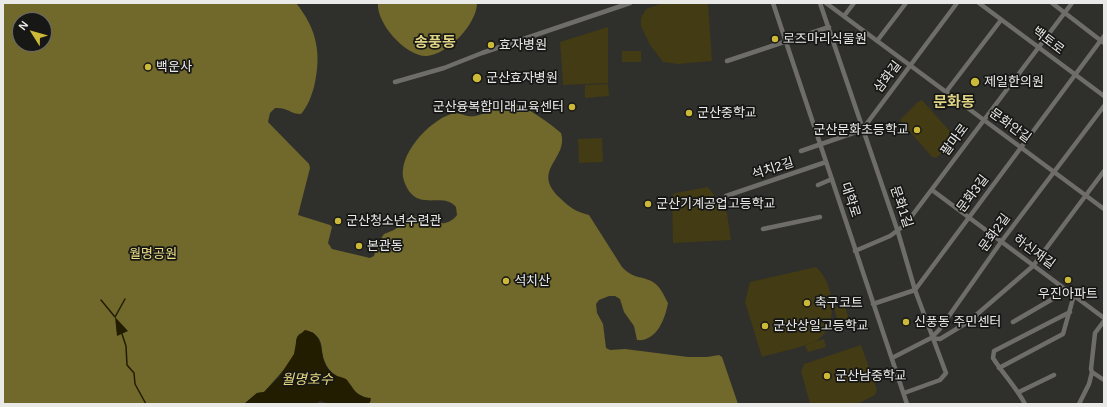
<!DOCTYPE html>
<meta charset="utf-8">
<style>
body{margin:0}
#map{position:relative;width:1107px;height:407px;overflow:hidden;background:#2f2f2c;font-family:Helvetica,sans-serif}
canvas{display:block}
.frame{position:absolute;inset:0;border:4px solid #e9e9e7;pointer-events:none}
.north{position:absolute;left:12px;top:12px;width:40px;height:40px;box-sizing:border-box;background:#171716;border:1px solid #6b6b6a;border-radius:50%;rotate:307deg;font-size:11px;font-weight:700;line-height:16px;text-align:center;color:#e9e9e7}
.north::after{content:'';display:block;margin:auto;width:14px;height:18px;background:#ccb938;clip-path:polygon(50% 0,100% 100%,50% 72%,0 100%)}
</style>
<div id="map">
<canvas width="1107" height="407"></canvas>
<div class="frame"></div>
<div class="north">N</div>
</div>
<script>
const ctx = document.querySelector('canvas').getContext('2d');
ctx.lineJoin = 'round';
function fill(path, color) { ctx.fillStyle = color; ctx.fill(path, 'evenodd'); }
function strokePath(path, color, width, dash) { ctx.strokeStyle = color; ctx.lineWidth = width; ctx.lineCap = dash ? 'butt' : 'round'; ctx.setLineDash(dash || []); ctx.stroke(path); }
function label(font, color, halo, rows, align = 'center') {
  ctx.font = font + ' Helvetica,"Noto Sans KR",sans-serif'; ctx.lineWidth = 3.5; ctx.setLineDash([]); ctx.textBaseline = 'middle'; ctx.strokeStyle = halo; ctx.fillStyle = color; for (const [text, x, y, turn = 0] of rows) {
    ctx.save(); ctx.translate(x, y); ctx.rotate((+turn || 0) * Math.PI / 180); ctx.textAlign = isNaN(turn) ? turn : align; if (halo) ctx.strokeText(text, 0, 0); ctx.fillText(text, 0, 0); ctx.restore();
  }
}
fill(new Path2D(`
 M663 3H708L712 61 678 64 663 62 650 45 641 26V18L646 9Z
 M608 27V83L563 85 560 42Z
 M622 51H641V62H622Z
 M608 84 609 96 585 98V85Z
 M922 100 956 138 953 143 936 158 932 157 900 120 918 102Z
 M602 138 603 162 579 163 578 139Z
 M708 187 727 213 731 240 673 243 672 196 675 193Z
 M816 267C834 283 840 323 818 340 812 345 772 354 762 357L745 302 750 282Z
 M845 305 850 324 839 328 834 308Z
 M824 339 826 347 808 352 805 345Z
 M861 345 877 390 875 395 857 404H810L801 371 804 364Z`), '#423b13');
fill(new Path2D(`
 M3 3H296C317 29 322 54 314 87 311 97 308 106 301 114 290 114 288 107 275 108L270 113 268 122 309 164 310 168 298 215 330 225 332 227 328 243 332 249 370 258 374 256 378 243 384 234 394 230 412 215C427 220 445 231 457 215L456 207C442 190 416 215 404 181 396 156 429 121 451 114 460 111 466 118 475 116 487 114 499 104 512 104 524 104 552 125 561 133 569 159 530 170 560 198 569 207 576 212 589 215L622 267C634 280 641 275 653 282 661 287 664 296 668 303 665 320 656 342 637 340L634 326 624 312 620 299 615 296H609L599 300 596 304 597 313 603 324 606 348 610 350 625 349 688 357H707L719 355 722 357 738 404H369L371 400C357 395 330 376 325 362 319 349 326 342 312 332L299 334 296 340V351L287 366 264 392 257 393 244 404H3ZM20 20H44V44H20Z
 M378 3H477C477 24 448 54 427 56 406 57 376 23 378 3Z`), '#71682c');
fill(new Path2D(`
 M115 317 128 331 117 336Z
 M305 330C328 334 317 359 330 371 337 377 339 376 346 379 355 389 355 397 371 398L369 404H330L320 401 316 404H244L257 393 264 392 279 377 294 354 297 337Z`), '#221d00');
strokePath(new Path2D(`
 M101 300 115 317
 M115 317 125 299
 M122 334 126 346 127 365 134 373 135 384 146 404`), '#221d00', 1.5);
strokePath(new Path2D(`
 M773 3 907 404
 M820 3 898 232 915 290 946 373 940 380 904 393
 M826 3 1104 209
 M979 3 1104 96
 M1052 3 1104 43
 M844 16 854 3
 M877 41 906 3
 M727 61 829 27
 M395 82 444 68 482 53 630 3
 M946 92 1001 20
 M801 151 862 130 957 3
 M818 185 832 179
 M932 190 1104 318
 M726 196 826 162
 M763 229 820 217
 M855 251 890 236 905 225 1072 3
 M873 304 915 290 1104 36
 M1104 321 1095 333 1091 369 1092 372 1104 380
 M1013 322 1068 290
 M931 338 940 339 968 322 1033 266 1104 171
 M892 358 931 338 939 330 1001 242 1104 106
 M999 368 1063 334 1074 295
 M1019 392 1054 375
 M1025 404C1016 387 1003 374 993 358L994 351 1070 312
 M1079 404 1089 384 1092 372`), '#6e6d6a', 4.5);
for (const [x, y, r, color] of [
 [775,39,4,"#ccb938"],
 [491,45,4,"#ccb938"],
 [148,67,4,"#ccb938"],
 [477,78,5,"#ccb938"],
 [975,82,5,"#ccb938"],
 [572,107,4,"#ccb938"],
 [689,113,4,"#ccb938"],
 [917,130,4,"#ccb938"],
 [648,204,4,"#ccb938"],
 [338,221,4,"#ccb938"],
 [359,246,4,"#ccb938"],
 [1068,280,4,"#ccb938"],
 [506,281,4,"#ccb938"],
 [807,303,4,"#ccb938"],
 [906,322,4,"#ccb938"],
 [765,326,4,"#ccb938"],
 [827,376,4,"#ccb938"]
]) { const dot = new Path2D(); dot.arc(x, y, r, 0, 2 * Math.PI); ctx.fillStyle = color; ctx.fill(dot); strokePath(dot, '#171716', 1.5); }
label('13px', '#e9e9e7', '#171716', [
 ["로즈마리식물원",783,39],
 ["효자병원",499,45],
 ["백운사",156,67],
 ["군산효자병원",486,78],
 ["제일한의원",984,82],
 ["군산융복합미래교육센터",564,107,"right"],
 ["군산중학교",697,113],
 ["군산문화초등학교",909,130,"right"],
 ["군산기계공업고등학교",656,204],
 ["군산청소년수련관",346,221],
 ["본관동",367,246],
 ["석치산",514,281],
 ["우진아파트",1068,294,"center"],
 ["축구코트",815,303],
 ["신풍동 주민센터",914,322],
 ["군산상일고등학교",773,326],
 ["군산남중학교",835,376]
], 'left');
label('13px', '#e9e9e7', '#171716', [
 ["백토로",1048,41,37],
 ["삼화길",888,77,-53],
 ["문화안길",1010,126,36],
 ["팔마로",955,140,-53],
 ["석치2길",773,169,-18],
 ["문화3길",973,194,-53],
 ["대학로",850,200,72],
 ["문화1길",901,207,71],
 ["문화2길",995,233,-54],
 ["하신재길",1034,252,36]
]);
label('13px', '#eee087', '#171716', [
 ["월명공원",153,254]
]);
label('italic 14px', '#e5d77e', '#171716', [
 ["월명호수",307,380]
]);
label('bold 15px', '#dfd384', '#171716', [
 ["송풍동",435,43],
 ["문화동",954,103]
]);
</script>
